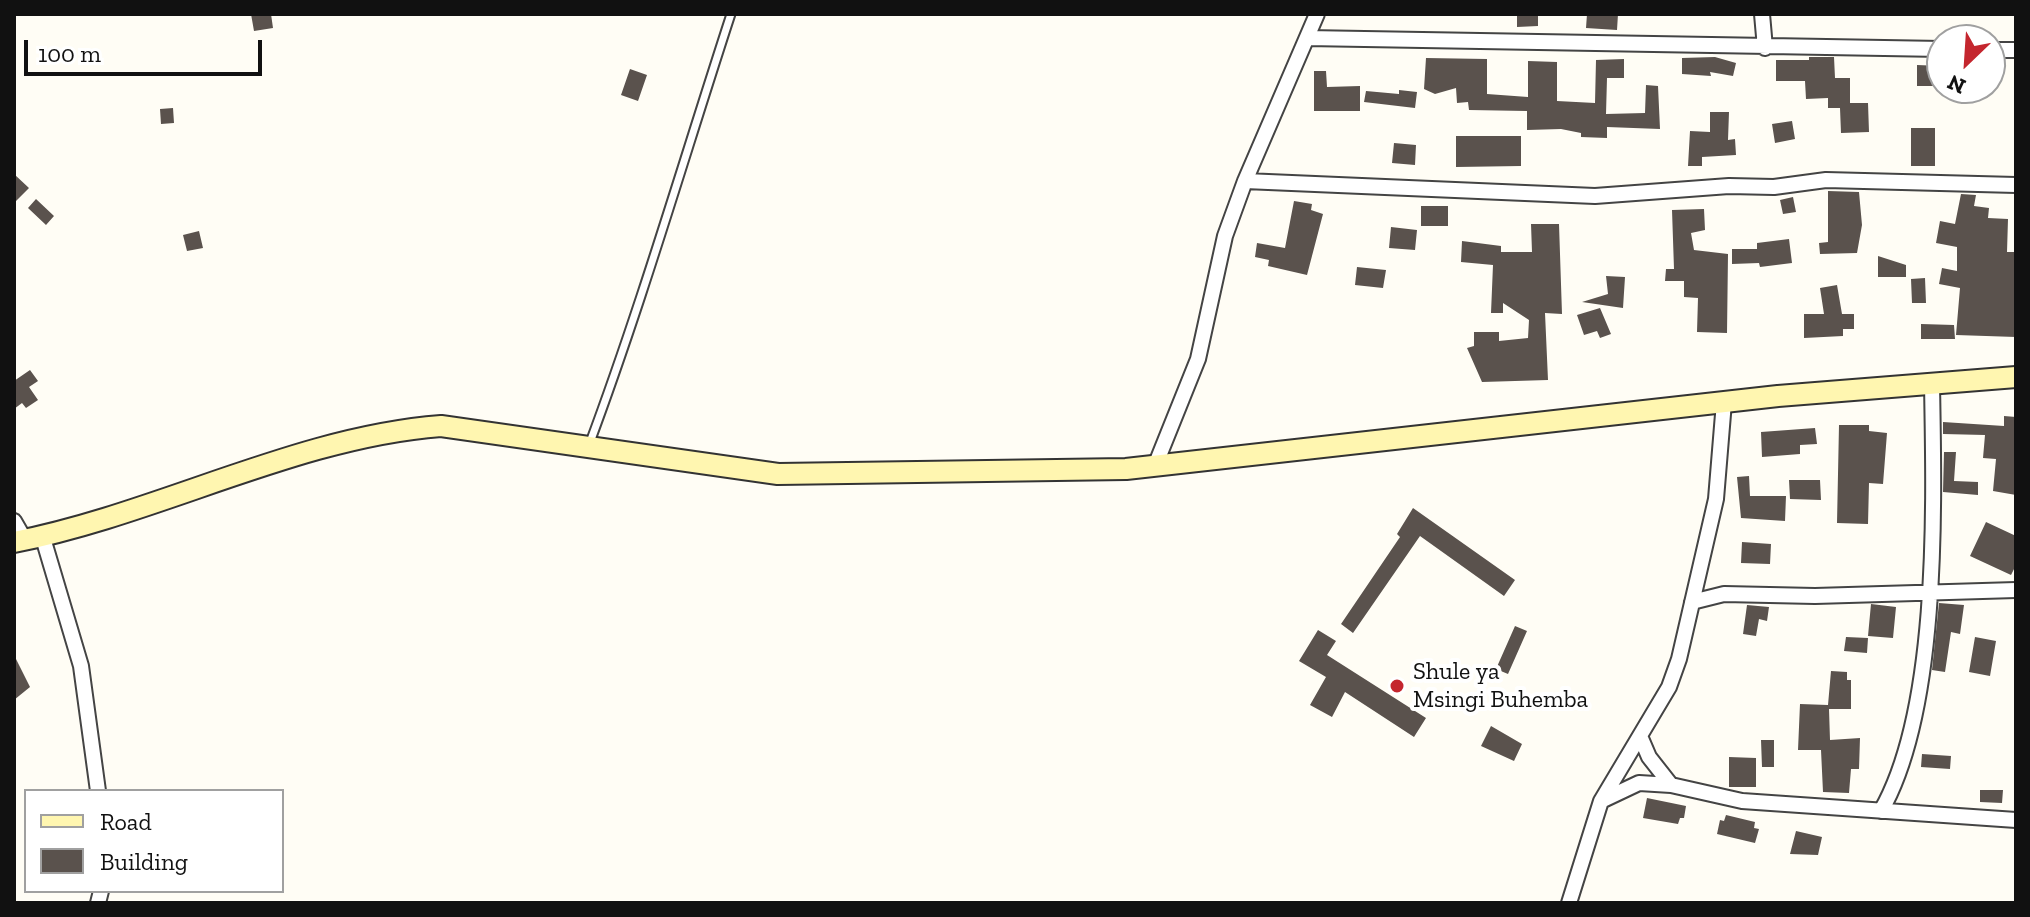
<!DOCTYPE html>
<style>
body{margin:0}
#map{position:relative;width:2030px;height:917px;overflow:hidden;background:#fffdf5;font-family:"Zilla Slab",serif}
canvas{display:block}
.frame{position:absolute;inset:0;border:16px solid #111;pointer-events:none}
.legend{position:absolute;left:24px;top:789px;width:260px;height:104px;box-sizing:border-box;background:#fff;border:2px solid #a0a0a0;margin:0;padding:10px 14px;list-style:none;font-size:24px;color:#111}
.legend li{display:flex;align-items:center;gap:16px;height:40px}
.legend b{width:40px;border:2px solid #a0a0a0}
.north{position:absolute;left:1926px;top:24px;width:80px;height:80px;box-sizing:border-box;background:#fff;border:2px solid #a0a0a0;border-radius:50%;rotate:205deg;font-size:22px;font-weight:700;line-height:32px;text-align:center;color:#111}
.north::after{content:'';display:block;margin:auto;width:28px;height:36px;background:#c4262e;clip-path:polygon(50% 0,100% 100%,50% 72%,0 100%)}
.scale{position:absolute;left:24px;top:40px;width:238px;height:36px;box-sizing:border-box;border:4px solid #111;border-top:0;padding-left:10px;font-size:24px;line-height:28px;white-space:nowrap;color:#111;-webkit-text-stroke:6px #fff;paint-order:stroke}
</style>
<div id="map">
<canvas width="2030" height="917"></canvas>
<div class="frame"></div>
<ul class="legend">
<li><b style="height:10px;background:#fff6b0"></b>Road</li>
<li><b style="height:22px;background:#5a524d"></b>Building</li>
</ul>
<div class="north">N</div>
<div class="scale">100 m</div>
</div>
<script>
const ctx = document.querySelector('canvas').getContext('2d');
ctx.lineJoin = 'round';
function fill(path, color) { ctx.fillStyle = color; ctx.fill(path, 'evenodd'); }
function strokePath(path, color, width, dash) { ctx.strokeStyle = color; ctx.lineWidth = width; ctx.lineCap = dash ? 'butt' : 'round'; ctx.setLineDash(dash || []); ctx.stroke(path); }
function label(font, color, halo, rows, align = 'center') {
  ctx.font = font + ' "Zilla Slab",serif'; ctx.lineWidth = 8; ctx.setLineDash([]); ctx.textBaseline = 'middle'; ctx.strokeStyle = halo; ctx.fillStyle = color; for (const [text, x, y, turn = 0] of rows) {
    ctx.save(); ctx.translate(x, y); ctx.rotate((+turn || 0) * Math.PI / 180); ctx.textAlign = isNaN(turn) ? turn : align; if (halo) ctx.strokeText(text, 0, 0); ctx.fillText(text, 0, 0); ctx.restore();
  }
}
fill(new Path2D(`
 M251 14H271L273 28 254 31Z
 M1517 14H1538V26L1517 27Z
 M1587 14H1618L1617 30 1586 28Z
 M1715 57 1736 63 1733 76 1710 72 1711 76 1682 74V58Z
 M1809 57H1834L1835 78H1850V103H1868L1869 132 1841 133 1840 108H1828V98L1806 99 1805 81H1776V60H1809Z
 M1426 58 1487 59V94L1528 97V61L1557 62V101L1595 103 1596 60 1624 59V78H1607L1606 114 1645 113 1646 85 1658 86 1660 129 1607 127V138L1581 137V133L1561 129 1527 130V111L1469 110 1468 102 1457 103 1456 88 1435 94 1424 89Z
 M1917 65 1942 66V86H1917Z
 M630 69 647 75 638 101 621 95Z
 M1314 71H1326L1327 87 1360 86V111H1314Z
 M1951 88H1973L1972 101 1951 100Z
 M1399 90 1417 92 1415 108 1364 102 1366 91 1399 94Z
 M173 108 174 123 161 124 160 109Z
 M1710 112H1729L1728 140 1735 139 1736 155 1702 157V166H1688L1690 131 1710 132Z
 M1792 121 1795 139 1775 143 1772 124Z
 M1911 128H1935V166H1911Z
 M1456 136H1521V166L1456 167Z
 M1394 143 1416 145 1415 165 1392 163Z
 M14 174 29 188 14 203Z
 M1828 191 1859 192 1862 225 1857 253 1820 254 1819 243 1828 242Z
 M1961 194 1976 195 1974 206 1989 208 1988 218 2008 219 2007 252H2016V337L1956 335 1960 288 1939 284 1942 268 1957 271V247L1936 243 1940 221 1955 224Z
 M1793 197 1796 212 1783 214 1780 200Z
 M36 199 54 216 46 225 28 208Z
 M1294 201 1312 204 1311 210 1323 214 1307 275 1268 266 1269 260 1255 257 1257 243 1285 248Z
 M1421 206H1448V226H1421Z
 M1704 209 1705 230 1691 233 1694 250 1728 254 1727 333 1697 332 1698 298 1684 297V281H1665L1666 269H1674L1672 210Z
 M1531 224H1559L1562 314 1545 313 1548 380 1482 382 1467 348 1474 346V332H1499V341L1528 338 1529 320 1503 303V313H1491L1493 265 1461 262 1462 241 1501 246V252H1532Z
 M1391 227 1417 230 1415 250 1389 248Z
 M199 231 203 248 187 251 183 235Z
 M1789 239 1792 263 1760 267 1759 263 1732 264V249H1757V243Z
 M1878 256 1906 265V277H1878Z
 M1357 267 1386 270 1383 288 1355 285Z
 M1606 276 1625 277 1623 308 1582 302 1608 294Z
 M1925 278 1926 303H1912L1911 279Z
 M1837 285 1842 314H1854V329H1843V336L1804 338V314H1824L1820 288Z
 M1600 308 1611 334 1600 338 1597 331 1584 335 1577 315Z
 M1921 324 1954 325 1955 339H1921Z
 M30 370 38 381 29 387 38 400 26 408 22 403 14 409V381Z
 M2004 416 2016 417V495L1993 491 1996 459 1983 458 1985 435 1943 434V422L2004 426Z
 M1839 425H1869V431L1887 433 1883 484 1869 483 1868 524 1837 523Z
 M1815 428 1817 444 1800 445V454L1762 457 1761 432Z
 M1944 452H1956L1954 481 1978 482V495L1943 492Z
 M1749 476 1750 496H1786L1785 521 1741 518 1737 477Z
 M1789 480H1820L1821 500 1790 499Z
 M1413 508 1515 580 1504 596 1420 536 1353 633 1341 624 1400 537 1397 534Z
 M1986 522 2016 536V565L2011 575 1970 556Z
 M1742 542 1771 544 1770 564 1741 563Z
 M1939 603 1964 605 1960 634 1951 632 1945 672 1932 670Z
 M1871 604 1896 607 1893 638 1868 636Z
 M1747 605 1769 607 1767 621 1759 619 1756 636 1743 634Z
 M1515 626 1527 631 1508 674 1496 669Z
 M1318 630 1336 641 1327 655 1426 718 1414 737 1345 692 1332 717 1310 705 1326 677 1299 661Z
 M1846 637 1868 638 1867 653 1844 651Z
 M1975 637 1996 641 1990 676 1969 672Z
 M14 655 30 687 14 700Z
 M1831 671 1847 672V680H1851V709H1829L1830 740 1860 738 1859 769H1851L1849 793 1823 792 1821 750H1798L1800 704 1828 705Z
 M1491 726 1522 744 1514 761 1481 746Z
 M1761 740H1774V767H1762Z
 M1922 754 1951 756 1950 769 1921 767Z
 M1729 757 1756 758V787H1729Z
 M1980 790H2003L2002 803 1980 802Z
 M1647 798 1686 806 1684 818H1680L1678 824 1643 818Z
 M1726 815 1755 822 1754 828 1759 829 1755 843 1717 834 1720 820 1724 821Z
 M1796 831 1822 837 1818 855 1790 854Z`), '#5a524d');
const service = new Path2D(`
 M589 445C642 303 684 158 731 14`);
const minor = new Path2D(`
 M1762 14 1765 48
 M1307 38 1942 49
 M1990 50H2016
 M1245 181 1595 196 1729 186 1774 187 1826 180 2016 185
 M1155 466 1198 359 1225 236 1245 181 1317 14
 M14 521 25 540
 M43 538 81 666 98 791
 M1692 602 1724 594 1815 596 2016 590
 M1640 736 1649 757 1671 785 1742 801 2016 820
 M1601 801 1639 783 1671 785
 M1881 811C1940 708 1934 502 1932 384
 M98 903 101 891
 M1569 903 1601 801 1669 687 1679 659 1716 499 1724 402`);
const secondary = new Path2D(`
 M14 542C158 514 296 437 441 426L778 474 1126 469 1778 396 2016 377`);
strokePath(service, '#444', 11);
strokePath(minor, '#444', 18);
strokePath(secondary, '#333', 24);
strokePath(service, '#fff', 7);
strokePath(minor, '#fff', 14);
strokePath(secondary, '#fff6b0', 20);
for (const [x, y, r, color] of [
 [1397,686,8,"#c4262e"]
]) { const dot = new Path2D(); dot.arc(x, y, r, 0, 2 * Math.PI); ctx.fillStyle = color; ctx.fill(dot); strokePath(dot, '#fff', 3); }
label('24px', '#111', '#fff', [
 ["Shule ya",1413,672],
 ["Msingi Buhemba",1413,700]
], 'left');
</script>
